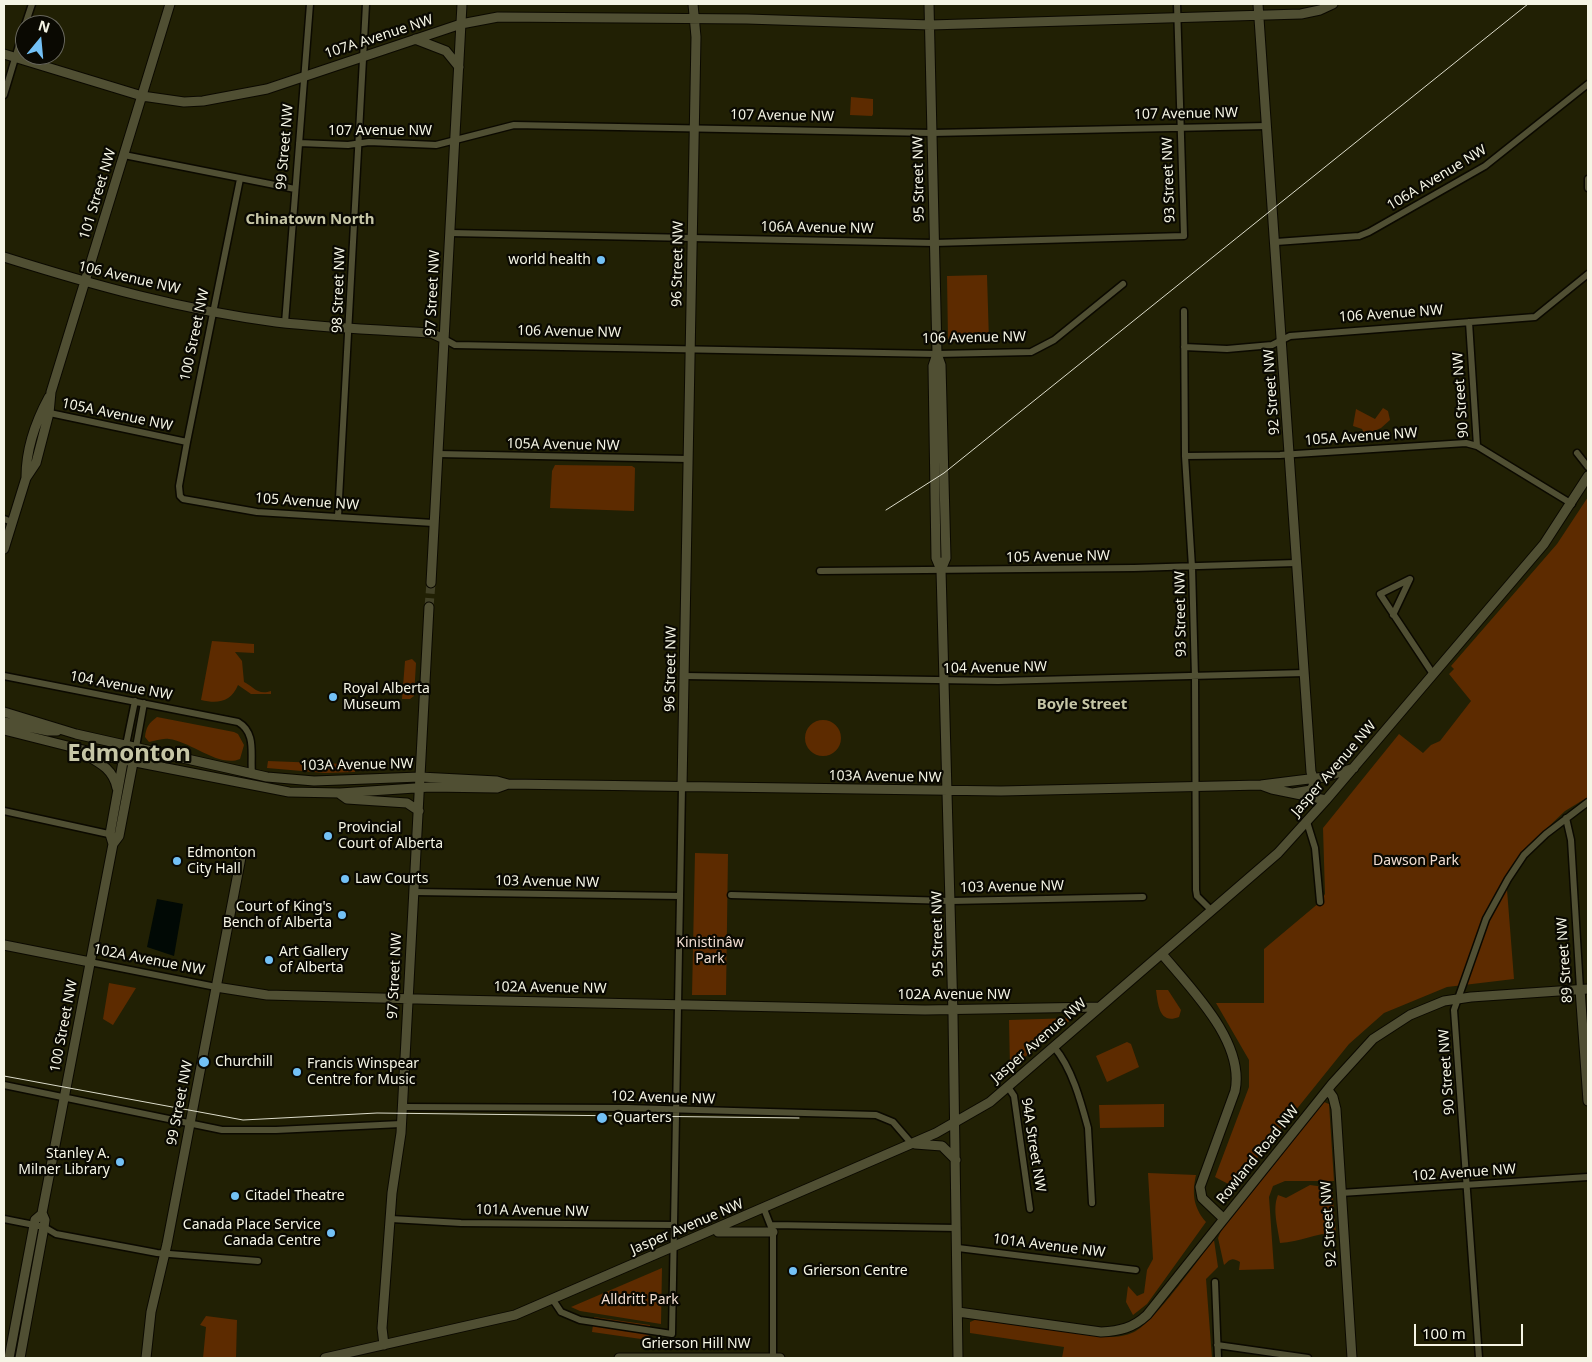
<!DOCTYPE html>
<meta charset="utf-8">
<style>
body{margin:0}
#map{position:relative;width:1592px;height:1362px;overflow:hidden;background:#212004;font-family:"Noto Sans",sans-serif}
canvas{display:block}
.frame{position:absolute;inset:0;border:5px solid #f5f5e5;pointer-events:none}
.north{position:absolute;left:15px;top:15px;width:50px;height:50px;box-sizing:border-box;background:#0a0902;border:1px solid #68675d;border-radius:50%;rotate:17deg;font-size:14px;font-weight:700;line-height:20px;text-align:center;color:#f5f5e5}
.north::after{content:'';display:block;margin:auto;width:18px;height:22px;background:#73c1f6;clip-path:polygon(50% 0,100% 100%,50% 72%,0 100%)}
.scale{position:absolute;left:1414px;top:1324px;width:109px;height:22px;box-sizing:border-box;border:2px solid #f5f5e5;border-top:0;padding-left:6px;font-size:15px;line-height:18px;white-space:nowrap;color:#f5f5e5;-webkit-text-stroke:4px #0a0902;paint-order:stroke}
</style>
<div id="map">
<canvas width="1592" height="1362"></canvas>
<div class="frame"></div>
<div class="north">N</div>
<div class="scale">100 m</div>
</div>
<script>
const ctx = document.querySelector('canvas').getContext('2d');
ctx.lineJoin = 'round';
function fill(path, color) { ctx.fillStyle = color; ctx.fill(path, 'evenodd'); }
function strokePath(path, color, width, dash) { ctx.strokeStyle = color; ctx.lineWidth = width; ctx.lineCap = dash ? 'butt' : 'round'; ctx.setLineDash(dash || []); ctx.stroke(path); }
function label(font, color, halo, rows, align = 'center') {
  ctx.font = font + ' "Noto Sans",sans-serif'; ctx.lineWidth = 4.5; ctx.setLineDash([]); ctx.textBaseline = 'middle'; ctx.strokeStyle = halo; ctx.fillStyle = color; for (const [text, x, y, turn = 0] of rows) {
    ctx.save(); ctx.translate(x, y); ctx.rotate((+turn || 0) * Math.PI / 180); ctx.textAlign = isNaN(turn) ? turn : align; if (halo) ctx.strokeText(text, 0, 0); ctx.fillText(text, 0, 0); ctx.restore();
  }
}
fill(new Path2D(`
 M851 97 873 99V114L872 116 850 115Z
 M987 275 989 341 951 342 948 339 947 276Z
 M1383 408 1388 411 1390 420 1381 428 1365 435 1362 429 1353 426 1356 409 1375 419Z
 M555 465 632 466 635 468 634 511 550 508 552 471Z
 M1588 497V797L1565 811 1520 854 1506 877 1514 979 1447 987 1384 1013 1349 1044 1234 1187 1215 1177 1249 1087V1060L1216 1003H1264V949L1320 902 1325 894 1323 828 1399 734 1423 753 1431 745 1440 741 1471 701 1449 674 1454 669 1451 666 1557 544Z
 M212 641 254 644V653L235 652 242 661 244 682C252 685 257 696 271 691V694H251L238 685C231 702 218 704 201 700Z
 M412 659 416 663 414 696 410 699H402L405 661Z
 M157 717 234 732 238 734 244 745 240 759C219 768 190 741 169 739 162 738 156 741 149 742L145 737C146 727 149 723 157 717Z
 M805 738a18 18 0 1 1 36 0a18 18 0 1 1-36 0Z
 M268 761 346 764 369 768 362 771 355 770V772L325 773 267 768Z
 M695 853 728 854 726 995H692Z
 M109 983 136 988 113 1025 103 1019Z
 M1156 990H1168L1181 1010 1179 1017C1159 1025 1158 1004 1156 990Z
 M1073 1018 1010 1069 1009 1020Z
 M1127 1042 1131 1044 1139 1067 1107 1082 1096 1056Z
 M1324 1102 1329 1104 1334 1181H1285L1273 1186 1269 1197 1274 1269 1239 1270 1240 1262C1232 1257 1230 1259 1224 1265L1218 1238 1221 1231Z
 M1164 1104V1127L1100 1128 1099 1105Z
 M1148 1173 1196 1175C1192 1193 1193 1207 1206 1222L1147 1304 1133 1315 1126 1302 1128 1286 1137 1296 1144 1293 1147 1270 1153 1259Z
 M1310 1185 1332 1188 1336 1233C1317 1232 1301 1242 1280 1243 1278 1228 1272 1209 1278 1195L1286 1198Z
 M1214 1240 1218 1267 1206 1279 1212 1358H1062L1064 1347 970 1333V1322L977 1319 1108 1337C1117 1337 1126 1336 1134 1332 1155 1322 1197 1260 1214 1240Z
 M662 1268 661 1324 580 1311 571 1307Z
 M206 1316 237 1320 236 1358H203L206 1327 200 1325Z
 M594 1317 650 1325 648 1340 592 1332Z`), '#5d2b00');
fill(new Path2D(`
 M157 899 183 904 174 956 147 947Z`), '#010905');
strokePath(new Path2D(`
 M429 607 431 583`), '#414026', 9, [9, 4.5]);
const street = new Path2D(`
 M25 25 32 4
 M4 95 25 25
 M299 143 348 145 369 142 436 145 514 125 932 133 1267 126
 M124 155 295 189
 M240 179 187 442 179 486 180 496 183 499 257 512 433 523
 M1588 179V188
 M450 233 934 243 1184 236 1177 4
 M1276 242 1359 236 1369 232 1485 166 1588 84
 M1184 311 1185 456 1192 567 1195 677 1196 890 1197 896 1212 911
 M1469 322 1477 446
 M285 323 310 4
 M444 339 455 345 937 354 1031 352 1054 340 1123 284
 M1184 347 1227 349 1272 345 1290 336 1535 317 1588 274
 M45 412 187 442
 M1577 453 1588 467
 M438 454 688 459
 M1185 456 1280 455 1466 443 1477 446 1572 504
 M338 517 366 4
 M4 519 12 522
 M820 571 1134 568 1296 563
 M1393 615 1410 579 1380 594 1433 674
 M4 676 238 722C257 733 250 755 252 774
 M685 676 998 681 1305 673
 M126 745 135 701
 M136 747 144 703
 M4 811 113 835
 M1566 818 1571 840 1580 989
 M1307 822 1315 848 1320 902
 M414 892 680 896
 M731 895 951 901 1143 897
 M90 962 216 987
 M1054 1047C1072 1068 1081 1102 1088 1128L1092 1203
 M4 1085 222 1130H276L401 1124
 M1008 1087 1014 1096 1030 1209
 M402 1107 627 1108 876 1115 893 1122 912 1144
 M1341 1193 1588 1177
 M764 1209 773 1232V1358
 M4 1219 44 1227 56 1234 157 1253 258 1261
 M391 1219 461 1223 674 1225
 M772 1225 957 1228
 M958 1248 1136 1270
 M1215 1282 1218 1358
 M553 1300 561 1312 580 1320 672 1334 682 787
 M1217 1345 1308 1358
 M1479 1358 1454 1010 1486 919 1508 879 1524 855 1546 834 1588 802`);
const secondary = new Path2D(`
 M929 4 937 354 933 366 936 558 941 570 953 1015 958 1358
 M1258 4 1311 772 1315 782 1311 790 1293 793
 M415 39 446 51 459 67
 M4 54 142 96 184 102 203 101 267 89 461 24 498 17 747 19 930 25 1301 14 1320 10 1333 4
 M4 257C93 285 183 310 276 322 328 328 380 330 431 333L444 339
 M937 354 941 365 946 558 941 570
 M26 477C26 450 36 421 49 397
 M4 549 26 478 36 463 49 413 51 392 170 4
 M431 583 462 4
 M4 712 76 734 267 777 314 781 420 777 497 781 508 784 1001 791 1261 785 1325 777 1354 768
 M4 722 48 731H57
 M4 730 115 758 289 792 340 793 430 787 497 788 508 784
 M84 754C100 763 113 769 117 788
 M1261 785 1272 789 1326 800
 M682 787 696 37 693 4
 M340 794 347 799 407 803 419 811
 M113 844 119 836 136 747
 M4 945 90 962
 M1162 954C1192 990 1245 1042 1235 1091L1200 1187 1202 1198 1224 1219
 M216 987 267 995 455 1000 925 1010 1100 1007
 M1580 989 1588 1101
 M1328 1090 1333 1097 1336 1109 1352 1358
 M915 1144 942 1146 956 1160
 M718 1232H773
 M958 1312 1101 1332C1120 1331 1133 1328 1147 1315L1332 1084 1373 1039 1410 1015 1444 1001 1471 997 1588 989
 M384 1345 382 1328 392 1193 401 1133 429 607
 M9 1358 35 1220 42 1214
 M20 1358 44 1227 45 1220 42 1213 113 844 110 834 126 745
 M146 1358 151 1312 167 1244 242 852
 M325 1358 515 1315 936 1133 990 1102 1278 853 1326 800 1544 544 1588 476
 M619 1358H780`);
strokePath(street, '#0b0900', 9);
strokePath(secondary, '#0b0900', 11);
strokePath(street, '#504f33', 6);
strokePath(secondary, '#504f33', 9);
strokePath(new Path2D(`
 M886 510 944 473 1528 4
 M4 1076 243 1120 377 1113 799 1118`), '#dcdccb', 1);
for (const [x, y, r, color] of [
 [601,260,5,"#73c1f6"],
 [333,697,5,"#73c1f6"],
 [328,836,5,"#73c1f6"],
 [177,861,5,"#73c1f6"],
 [345,879,5,"#73c1f6"],
 [342,915,5,"#73c1f6"],
 [269,960,5,"#73c1f6"],
 [204,1062,6,"#73c1f6"],
 [297,1072,5,"#73c1f6"],
 [602,1118,6,"#73c1f6"],
 [120,1162,5,"#73c1f6"],
 [235,1196,5,"#73c1f6"],
 [331,1233,5,"#73c1f6"],
 [793,1271,5,"#73c1f6"]
]) { const dot = new Path2D(); dot.arc(x, y, r, 0, 2 * Math.PI); ctx.fillStyle = color; ctx.fill(dot); strokePath(dot, '#0a0902', 2); }
label('14px', '#f5f5e5', '#0a0902', [
 ["107A Avenue NW",379,37,-18],
 ["107 Avenue NW",1186,114,-1],
 ["107 Avenue NW",782,116,1],
 ["107 Avenue NW",380,131],
 ["99 Street NW",285,147,-85],
 ["106A Avenue NW",1437,178,-31],
 ["95 Street NW",919,179,-91],
 ["93 Street NW",1169,180,-92],
 ["101 Street NW",98,194,-73],
 ["106A Avenue NW",817,228,1],
 ["96 Street NW",678,264,-89],
 ["106 Avenue NW",129,278,13],
 ["98 Street NW",339,290,-88],
 ["97 Street NW",433,293,-87],
 ["106 Avenue NW",1391,314,-4],
 ["106 Avenue NW",569,332,1],
 ["100 Street NW",195,335,-78],
 ["106 Avenue NW",974,338,-1],
 ["92 Street NW",1272,392,-94],
 ["90 Street NW",1461,395,-94],
 ["105A Avenue NW",117,415,12],
 ["105A Avenue NW",1361,437,-4],
 ["105A Avenue NW",563,445,1],
 ["105 Avenue NW",307,502,4],
 ["105 Avenue NW",1058,557,-1],
 ["93 Street NW",1181,614,-91],
 ["104 Avenue NW",995,668,-1],
 ["96 Street NW",671,669,-89],
 ["104 Avenue NW",121,686,11],
 ["103A Avenue NW",357,765,-1],
 ["Jasper Avenue NW",1334,769,-49],
 ["103A Avenue NW",885,777,1],
 ["103 Avenue NW",547,882,1],
 ["103 Avenue NW",1012,887,-1],
 ["95 Street NW",938,934,-91],
 ["102A Avenue NW",149,960,11],
 ["89 Street NW",1565,960,-94],
 ["97 Street NW",395,976,-87],
 ["102A Avenue NW",550,988,1],
 ["102A Avenue NW",954,995],
 ["100 Street NW",64,1026,-79],
 ["Jasper Avenue NW",1039,1041,-41],
 ["90 Street NW",1447,1072,-94],
 ["102 Avenue NW",663,1098,2],
 ["99 Street NW",180,1103,-79],
 ["94A Street NW",1033,1145,81],
 ["Rowland Road NW",1258,1155,-51],
 ["102 Avenue NW",1464,1173,-4],
 ["101A Avenue NW",532,1211,1],
 ["92 Street NW",1329,1224,-94],
 ["Jasper Avenue NW",687,1227,-23],
 ["101A Avenue NW",1049,1246,7],
 ["Grierson Hill NW",696,1344]
]);
label('14px', '#f5f5e5', '#0a0902', [
 ["world health",591,260,"right"],
 ["Royal Alberta",343,689],
 ["Museum",343,705],
 ["Provincial",338,828],
 ["Court of Alberta",338,844],
 ["Edmonton",187,853],
 ["City Hall",187,869],
 ["Law Courts",355,879],
 ["Court of King's",332,907,"right"],
 ["Bench of Alberta",332,923,"right"],
 ["Art Gallery",279,952],
 ["of Alberta",279,968],
 ["Churchill",215,1062],
 ["Francis Winspear",307,1064],
 ["Centre for Music",307,1080],
 ["Quarters",613,1118],
 ["Stanley A.",110,1154,"right"],
 ["Milner Library",110,1170,"right"],
 ["Citadel Theatre",245,1196],
 ["Canada Place Service",321,1225,"right"],
 ["Canada Centre",321,1241,"right"],
 ["Grierson Centre",803,1271]
], 'left');
label('14px', '#f1ddd1', '#0a0902', [
 ["Dawson Park",1416,861],
 ["Kinistinâw",710,943],
 ["Park",710,959],
 ["Alldritt Park",640,1300]
]);
label('bold 15px', '#c6c6a6', '#0a0902', [
 ["Chinatown North",310,220],
 ["Boyle Street",1082,705]
]);
label('bold 24px', '#c6c6a6', '#0a0902', [
 ["Edmonton",129,754]
]);
</script>
